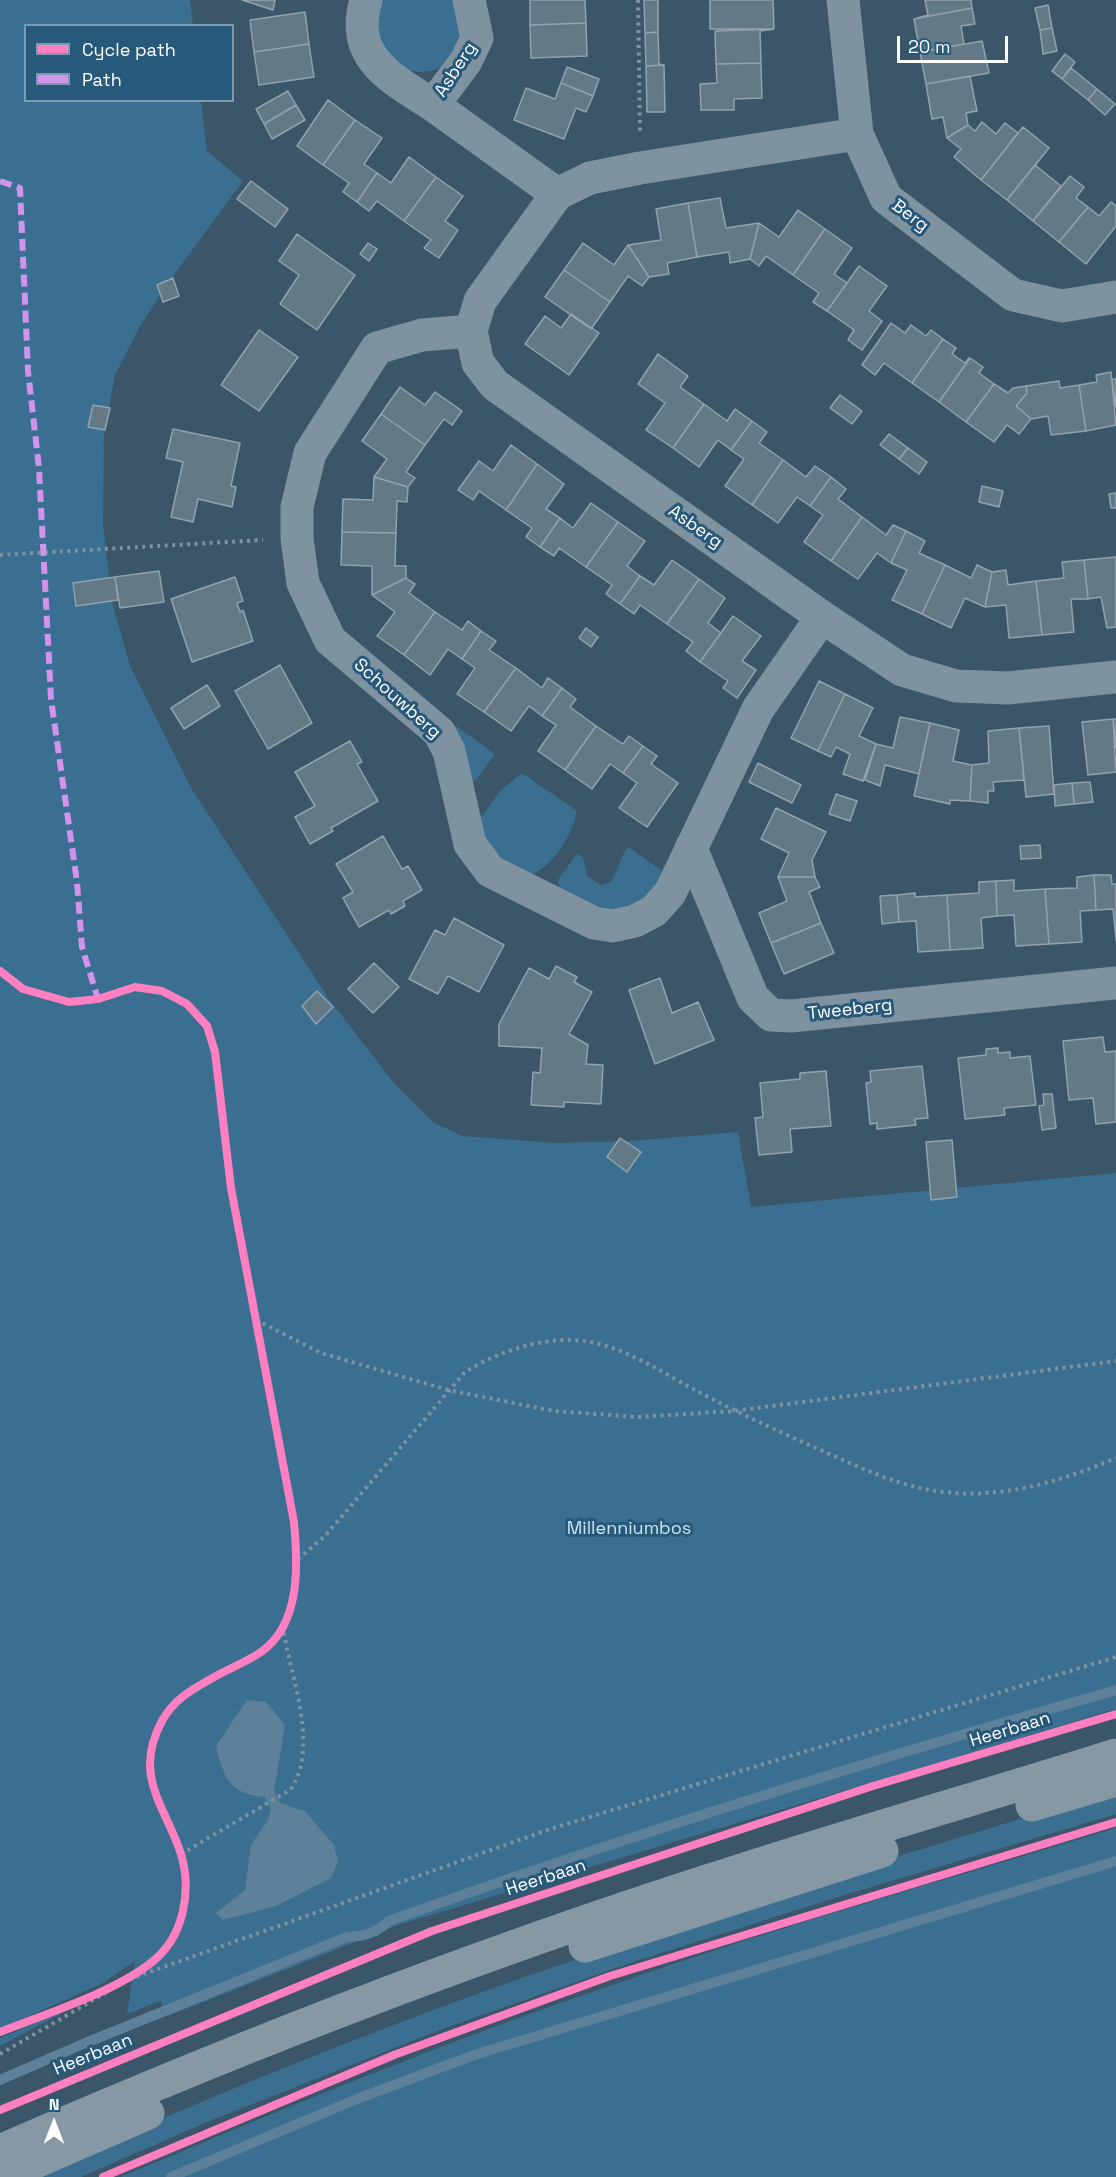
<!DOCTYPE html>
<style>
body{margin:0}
#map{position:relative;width:1116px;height:2177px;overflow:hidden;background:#3a5668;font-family:"Space Grotesk",sans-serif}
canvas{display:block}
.legend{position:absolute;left:24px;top:24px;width:210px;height:78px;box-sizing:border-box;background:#27597b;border:2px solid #7d9bb0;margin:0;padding:8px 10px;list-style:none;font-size:18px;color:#fff}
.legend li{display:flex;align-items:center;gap:12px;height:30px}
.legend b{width:30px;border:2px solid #7d9bb0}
.north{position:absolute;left:24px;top:2093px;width:60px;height:60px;-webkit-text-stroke:4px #27597b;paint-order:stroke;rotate:0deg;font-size:16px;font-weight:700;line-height:24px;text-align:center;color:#fff}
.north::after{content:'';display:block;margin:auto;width:21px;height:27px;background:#fff;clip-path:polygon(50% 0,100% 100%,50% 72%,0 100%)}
.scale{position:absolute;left:897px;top:36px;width:111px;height:27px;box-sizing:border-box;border:3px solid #fff;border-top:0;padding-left:8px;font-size:18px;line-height:21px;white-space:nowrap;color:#fff;-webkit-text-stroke:4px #27597b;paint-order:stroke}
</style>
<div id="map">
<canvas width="1116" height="2177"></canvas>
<ul class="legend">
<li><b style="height:8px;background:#ff80c0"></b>Cycle path</li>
<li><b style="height:8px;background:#d193ec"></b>Path</li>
</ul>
<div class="north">N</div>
<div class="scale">20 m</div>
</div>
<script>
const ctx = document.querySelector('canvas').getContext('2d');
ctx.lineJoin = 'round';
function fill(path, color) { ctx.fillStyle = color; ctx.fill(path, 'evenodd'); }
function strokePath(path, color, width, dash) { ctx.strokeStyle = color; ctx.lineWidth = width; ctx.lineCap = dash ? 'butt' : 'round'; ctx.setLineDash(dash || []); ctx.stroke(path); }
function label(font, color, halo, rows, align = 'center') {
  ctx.font = font + ' "Space Grotesk",sans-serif'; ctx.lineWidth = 6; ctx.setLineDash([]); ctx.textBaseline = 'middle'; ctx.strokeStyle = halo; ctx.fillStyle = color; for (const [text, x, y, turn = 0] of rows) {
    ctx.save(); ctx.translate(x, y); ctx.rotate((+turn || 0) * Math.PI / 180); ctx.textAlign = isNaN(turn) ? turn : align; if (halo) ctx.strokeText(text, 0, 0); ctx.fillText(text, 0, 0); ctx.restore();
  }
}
fill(new Path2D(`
 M0 0H190L193 25 26 26V100L201 101 207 151 243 181 168 283 139 328 115 375 104 435 103 524 112 602 130 666 191 788 329 999 394 1083 433 1122 462 1136 555 1143 631 1141 738 1132 751 1207 1116 1173V1709L398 1925 168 2016 160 2001 127 2014 135 1961 101 1984 0 2029Z
 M374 0H463L469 18 449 62 435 70 419 72 402 70 377 50Z
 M442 716 495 754 476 780 470 782Z
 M522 773 577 811C572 835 554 865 531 875 500 858 491 856 478 822L501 790Z
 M628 847 665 873C655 894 633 912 609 911 597 911 572 896 560 891L558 880 577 854 583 858 587 876 601 885 610 883C619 870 619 859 628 847Z
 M1116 1790V1814L838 1897 636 1961 442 2029 207 2122 81 2177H25C189 2106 353 2037 522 1978 718 1910 917 1850 1116 1790Z
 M1116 1828V2177H121C284 2108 447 2041 615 1984 780 1926 949 1879 1116 1828Z
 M77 2005 0 2046V2038Z`), '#3b6f92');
fill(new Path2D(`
 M247 1700 266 1702 285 1725 274 1791 280 1803 305 1811 334 1845 338 1862 331 1878 276 1906 223 1920 216 1913 245 1890 251 1845 268 1820 271 1808 265 1797C229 1794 224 1778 216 1746Z`), '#5e8199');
strokePath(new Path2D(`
 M0 2080 83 2044 347 1937C364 1936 375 1934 389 1921 628 1835 871 1760 1116 1690
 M171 2177 357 2099 474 2055 1116 1861`), '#5e8199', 10);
const building = new Path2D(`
 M242 0H275L273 10Z
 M530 0H585L586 23 530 25Z
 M644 0H658V32L645 33Z
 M710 0H773L774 29H710Z
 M925 0H971L972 8 914 19 928 15Z
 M1048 5 1052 28 1040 30 1035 8Z
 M972 8 975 24 961 26 964 44 920 52 914 19Z
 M305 12 309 44 254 52 250 20Z
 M586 23 587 56 531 58 530 25Z
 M1052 28 1057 51 1043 54 1040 30Z
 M774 29 760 31 761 63 716 64 715 31Z
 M658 32 659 64 664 65 646 66 645 33Z
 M982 41 989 73 926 84 920 52Z
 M309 44 314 77 259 85 254 52Z
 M1065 54 1075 62 1062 79 1052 71Z
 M761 63 762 98 734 99V110H701L700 84 717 83 716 64Z
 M664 65 665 112H647L646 66Z
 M567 67 599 79 593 96 561 83Z
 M1071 68 1097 89 1088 100 1062 79Z
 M970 76 977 111 966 113 968 125 947 138 943 117 932 119 926 84Z
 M561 83 593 96 586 112 576 108 564 139 514 120 526 88 555 99Z
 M1097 89 1115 104 1105 115 1088 100Z
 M288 91 296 105 264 124 256 109Z
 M328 100 355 120 323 165 297 146Z
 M296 105 305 120 272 139 264 124Z
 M355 120 382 138 364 164 377 173 357 202 343 192 349 183 323 165Z
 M982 122 996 134 1005 123 1018 133 981 180 954 157 961 149 947 138 968 125 975 131Z
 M1023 127 1049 148 1007 200 981 180Z
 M409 157 436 177 404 221 377 201 369 211 357 202 377 173 391 183Z
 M1035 165 1061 186 1033 221 1007 200Z
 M1070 176 1084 187 1076 198 1088 207 1059 242 1033 221Z
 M436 177 463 196 445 221 458 230 439 258 424 248 431 240 404 221Z
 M251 181 288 209 275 227 237 199Z
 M720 198 726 228 759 223 750 259 730 263 729 252 697 257 688 203Z
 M1111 202 1116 206V226L1086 264 1059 242 1088 207 1099 216Z
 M688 203 697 257 667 263 669 274 649 277 628 245 661 240 656 209Z
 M798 210 825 229 793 275 766 256 759 266 750 259 759 223 779 237Z
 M825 229 852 248 834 274 847 283 827 311 813 302 819 293 793 275Z
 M297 234 355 275 317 330 280 304 299 275 279 261Z
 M368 243 377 249 369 261 360 254Z
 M583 243 614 265 628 245 649 277 642 286 628 276 610 302 564 270Z
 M859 266 887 286 869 311 882 321 862 350 848 340 854 330 827 311Z
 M564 270 610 302 591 329 545 297Z
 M173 278 179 296 163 302 157 285Z
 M571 314 599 333 569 375 525 344 545 316 561 328Z
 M891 323 905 333 911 325 926 336 931 330 943 339 912 383 884 363 875 375 862 365Z
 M259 330 298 357 259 411 221 385Z
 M943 339 956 348 952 354 965 363 969 358H970L939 402 912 383Z
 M658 354 688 376 680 387 704 404 673 448 646 430 665 403 638 384Z
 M970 358 983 367 979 373 994 384 966 422 939 402Z
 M1111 372 1116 425 1086 431 1079 385 1097 382 1096 375Z
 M1113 379H1116V407L1112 380Z
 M1059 381 1060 388 1079 385 1086 431 1051 435 1048 416 1031 419 1016 406 1027 393 1026 386Z
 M994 384 1008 393 1013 388 1026 386 1027 393 1016 406 1031 419 1019 434 1007 425 994 442 966 422Z
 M400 387 425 405 435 392 462 411 452 425 444 419 425 445 381 414Z
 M840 395 862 411 852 424 830 408Z
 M704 404 727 421 735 409 752 421 731 450 718 440 699 467 673 448Z
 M93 405 110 408 105 430 88 427Z
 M381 414 425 445 406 472 415 478 408 487 374 477 387 459 362 441Z
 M752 421 767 432 759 443 783 460 752 505 725 486 744 459 731 450Z
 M173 429 240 443 231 486 236 487 232 507 198 499 193 522 171 517 183 462 166 458Z
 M889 434 908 448 899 459 880 445Z
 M511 445 537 464 506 510 479 491 473 500 458 490 479 461 493 471Z
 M908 448 927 462 919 474 899 459Z
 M783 460 806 477 815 466 831 477 810 506 797 497 778 523 752 505Z
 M537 464 564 484 546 509 560 518 540 547 526 537 532 528 506 510Z
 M374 477 408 487 407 502 397 501 396 533 342 532 343 499 373 500Z
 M831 477 846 489 838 499 862 517 831 561 804 542 823 515 810 506Z
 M982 486 1003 491 999 507 979 502Z
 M1116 493V508H1111L1109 494Z
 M591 503 618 522 586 567 559 548 554 556 540 547 560 518 573 528Z
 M862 517 886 535 893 525 906 531 891 563 877 553 858 579 831 561Z
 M618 522 645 541 627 566 640 576 620 604 606 594 612 585 586 567Z
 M906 531 925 541 919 553 945 565 922 614 892 600 907 570 891 563Z
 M342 532 396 533 395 566H406V578L372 595V566L341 565Z
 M1116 557V627L1107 628 1101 597 1088 599 1084 560Z
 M672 560 699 579 667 624 640 605 634 614 620 604 640 576 654 585Z
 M1084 560 1088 599H1071L1074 632 1042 635 1036 581 1064 578 1062 562Z
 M945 565 971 578 977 565 992 572 985 607 965 598 951 628 922 614Z
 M1006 570 1008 585 1036 581 1042 635 1009 638 1006 605 985 607 992 572Z
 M159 571 164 602 120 608 115 577Z
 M115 577 118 600 76 606 73 583Z
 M235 577 243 601 237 603 240 612 243 610 253 641 192 662 171 599Z
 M406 578 415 584 409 593 435 612 404 655 377 636 395 612 372 595Z
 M699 579 725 598 708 623 721 633 700 662 686 651 693 642 667 624Z
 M435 612 462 630 468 621 481 631 462 659 448 649 430 675 404 655Z
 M733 616 761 636 742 661 756 670 737 698 723 688 728 681 700 662Z
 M586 628 598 637 591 647 579 638Z
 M481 631 496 641 489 650 516 668 484 712 457 694 475 668 462 659Z
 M280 665 312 723 268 749 235 691Z
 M516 668 542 688 548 678 562 688 542 716 529 706 511 731 484 712Z
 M819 681 845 694 818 751 791 738Z
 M207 685 220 706 184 729 171 708Z
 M562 688 576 699 570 707 596 726 565 770 538 751 556 725 542 716Z
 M845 694 873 708 859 736 876 744 863 781 843 774 850 754 836 747 831 757 818 751Z
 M900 717 930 723 919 774 885 765 880 786 865 780 876 744 893 748Z
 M1113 719 1116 772 1088 775 1082 722Z
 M1113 719H1116V748Z
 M930 723 959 730 953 761 972 765 970 801 950 800V804L914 796Z
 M596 726 623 744 629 736 643 746 623 773 610 764 592 789 565 770Z
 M1049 726 1054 794 1026 797 1019 728Z
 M1019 728 1024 780 993 782 994 791H988V803L970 801 972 765 989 763 988 731Z
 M350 741 362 762 357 764 378 801 331 828 333 831 310 844 295 817 315 806 295 772Z
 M643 746 657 756 651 764 678 783 647 827 619 808 637 783 623 773Z
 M758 763 801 785 792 803 749 782Z
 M1090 782 1093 802 1074 804 1072 783Z
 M1072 783 1074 804 1055 806 1054 785Z
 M836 794 857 801 850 821 829 814Z
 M776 808 826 832 812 860 815 877H778L789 853 761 839Z
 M383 836 402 869 408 866 422 890 403 901 405 906 391 914 389 910 359 927 343 898 353 892 336 864Z
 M1040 845 1041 858 1021 859 1020 846Z
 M1094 875 1096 910 1080 911 1082 942 1049 944 1045 889 1077 888V877Z
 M1094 875H1111L1112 884H1116V940L1113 909 1096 910Z
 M778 877H815L820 887 809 892 821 923 771 943 759 913 787 901Z
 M1014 880V891L1045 889 1049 944 1016 946 1014 915 997 916 996 881Z
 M996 881 997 916 981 918 983 948 950 950 947 895 979 893V882Z
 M915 893V897L947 895 950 950 918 952 916 921 899 922 897 895Z
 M897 895 899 922 882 924 880 896Z
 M454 918 504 945 479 992 448 976 438 994 409 979 435 930 445 935Z
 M821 923 834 953 784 974 771 943Z
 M374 963 399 987 373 1013 348 989Z
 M556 966 577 977 574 982 592 992 569 1034 588 1045 586 1064 603 1065 601 1104 564 1102V1107L531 1105 533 1072 540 1073 542 1048 499 1046V1024L529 968 549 979Z
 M660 978 672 1013 698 1002 714 1040 655 1064 629 990Z
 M317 991 333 1007 316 1024 302 1006Z
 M1103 1037 1105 1052 1116 1051V1122L1096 1124 1093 1098 1069 1100 1063 1041Z
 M998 1048V1053L1010 1052V1058L1030 1056 1036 1105 1004 1108 1005 1115 965 1119 958 1058 986 1055V1049Z
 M922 1066 928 1118 915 1119 916 1125 877 1129V1123L870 1124 866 1083 871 1082 870 1071Z
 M826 1071 831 1126 790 1129 792 1152 759 1155 755 1118 763 1117 760 1083 800 1079V1073Z
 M1043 1094H1052L1056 1128 1042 1130 1039 1106 1044 1105Z
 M620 1138 641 1152 627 1172 607 1157Z
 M952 1140 957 1197 931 1200 926 1142Z`);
fill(building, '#647986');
strokePath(building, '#92a3ae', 1.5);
strokePath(new Path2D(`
 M638 0 640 131
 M0 555 263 540
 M256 1320 321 1353 448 1390 554 1411 638 1417 734 1411 1116 1361
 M298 1559 325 1536 465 1372C499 1351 549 1334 590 1342 628 1349 663 1373 697 1391 736 1412 776 1430 816 1448 857 1466 898 1487 944 1492 1004 1499 1062 1481 1116 1458
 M181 1854 290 1790C321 1747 289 1674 283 1626
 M0 2054 107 1992 113 1985 550 1829 1116 1657`), '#7f929f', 4, [3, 4.5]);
strokePath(new Path2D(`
 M366 0C349 58 391 78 433 105L466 61 477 38 469 0
 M843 0 857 134 886 198 1013 295 1062 306 1116 297
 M433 105 557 194
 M857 134 640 168 590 178 557 194 480 301 471 331 478 363 495 385 822 617 902 670 956 686 1008 688 1116 677
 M471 331 422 335 377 348 310 453 297 507V539L303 583 330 640 439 732 449 751 470 844 490 871 594 923 613 926 635 921 654 911 670 893 758 709 822 617
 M691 848 753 998 771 1015 791 1016 1116 983`), '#7f929f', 33);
strokePath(new Path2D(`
 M1032 1805 1116 1780
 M585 1946 882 1851
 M0 2151C245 2044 496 1947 751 1867 873 1828 995 1793 1116 1755
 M1 2177 148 2113`), '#8698a4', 33);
strokePath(new Path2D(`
 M0 181 20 188 28 371 39 468 51 699 77 882 82 947 98 999`), '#d193ec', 6, [12, 6]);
strokePath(new Path2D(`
 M0 971 23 989 69 1002 98 999 135 987 162 991 187 1004 207 1026 215 1052 231 1188 294 1522C298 1565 301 1624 261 1652 245 1663 225 1670 209 1680 189 1691 173 1701 162 1721 132 1776 166 1807 181 1854 192 1891 184 1937 152 1962 115 1992 45 2014 0 2032
 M0 2110 432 1931 873 1786 1116 1714
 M103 2177 394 2055 610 1976 1116 1822`), '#ff80c0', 8);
label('18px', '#fff', '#27597b', [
 ["Asberg",456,70,-57],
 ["Berg",910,216,37],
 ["Asberg",695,527,35],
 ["Schouwberg",397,699,42],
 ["Tweeberg",850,1010,-6],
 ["Heerbaan",1010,1730,-17],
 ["Heerbaan",546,1878,-18],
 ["Heerbaan",93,2055,-22]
]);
label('18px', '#cee5f3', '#27597b', [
 ["Millenniumbos",629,1529]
]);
</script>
